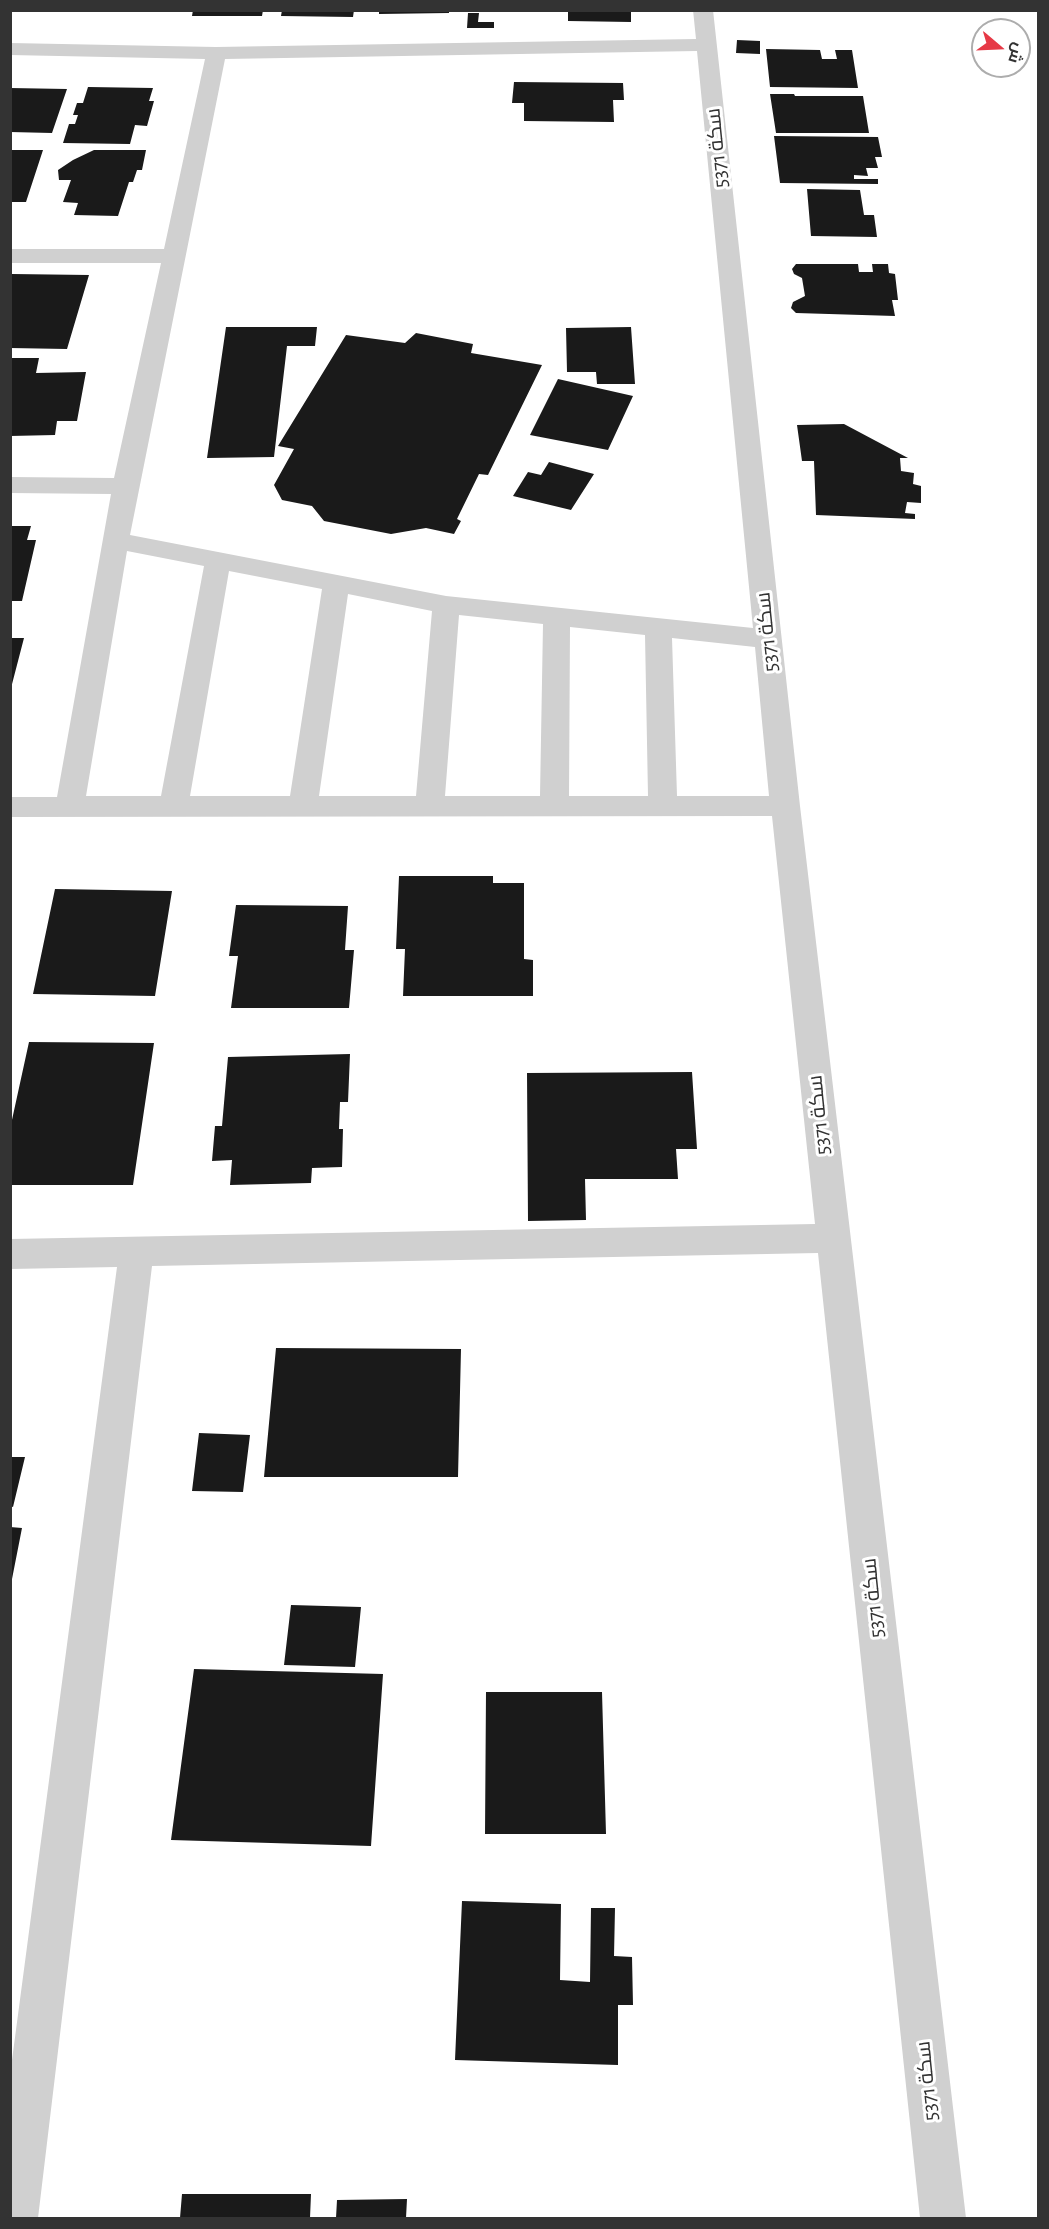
<!DOCTYPE html>
<meta charset="utf-8">
<style>
body{margin:0}
#map{position:relative;width:1049px;height:2229px;overflow:hidden;background:#fff;font-family:"Alegreya Sans",Cairo,sans-serif}
canvas{display:block}
.frame{position:absolute;inset:0;border:12px solid #333;pointer-events:none}
.north{position:absolute;left:971px;top:18px;width:60px;height:60px;box-sizing:border-box;background:#fff;border:2px solid #adadad;border-radius:50%;rotate:109deg;font-size:16px;font-weight:700;line-height:24px;text-align:center;color:#333}
.north::after{content:'';display:block;margin:auto;width:21px;height:27px;background:#e63946;clip-path:polygon(50% 0,100% 100%,50% 72%,0 100%)}
</style>
<div id="map">
<canvas width="1049" height="2229"></canvas>
<div class="frame"></div>
<div class="north">ش</div>
</div>
<script>
const ctx = document.querySelector('canvas').getContext('2d');
ctx.lineJoin = 'round';
function fill(path, color) { ctx.fillStyle = color; ctx.fill(path, 'evenodd'); }
function label(font, color, halo, rows, align = 'center') {
  ctx.font = font + ' "Alegreya Sans",Cairo,sans-serif'; ctx.lineWidth = 6; ctx.setLineDash([]); ctx.textBaseline = 'middle'; ctx.strokeStyle = halo; ctx.fillStyle = color; for (const [text, x, y, turn = 0] of rows) {
    ctx.save(); ctx.translate(x, y); ctx.rotate((+turn || 0) * Math.PI / 180); ctx.textAlign = isNaN(turn) ? turn : align; if (halo) ctx.strokeText(text, 0, 0); ctx.fillText(text, 0, 0); ctx.restore();
  }
}
fill(new Path2D(`
 M193 10H263L262 16H192Z
 M282 10H354L353 17 281 16Z
 M379 10H449V13L379 14Z
 M568 10H631V22L568 21Z
 M468 13H479L478 22H494V28H467Z
 M737 40 760 41V54L736 53Z
 M766 49 820 50 822 59H837L835 50H852L858 88 770 87Z
 M514 82 623 83 624 100H613L614 122 524 121V103H512Z
 M88 87 153 88 149 101H154L147 126 135 125 130 144 63 143 69 124H75L78 115H73L77 103H83Z
 M10 88 67 89 52 133 10 132Z
 M770 94H794L795 96H863L869 133H776Z
 M774 136 878 137 882 157H875L878 168H866L868 176 854 175V179H878V184L780 183Z
 M10 150H43L26 202H10Z
 M94 150H146L142 170H137L133 182H129L118 216 74 215 78 203 63 202 71 180H59L58 170 73 160Z
 M807 189 860 190 864 215H874L877 237 811 236Z
 M796 264H858L859 272H873L872 264H888L889 273 895 274 898 300H892L895 316 796 313 791 308 793 302 805 296 802 278 794 274 792 269Z
 M12 274 89 275 67 349 10 348Z
 M226 327H317L315 346H287L274 457 207 458Z
 M631 327 635 384H597L596 372H567L566 328Z
 M416 333 473 344 471 353 542 365 488 475 479 474 457 519 461 521 454 534 426 528 391 534 324 521 312 506 282 500 274 485 294 449 278 446 346 335 405 343Z
 M10 358H39L36 373 86 372 77 421H57L55 435 10 436Z
 M558 379 633 396 608 450 530 435Z
 M844 424 908 458H900L901 471 914 473 913 484 921 486V503L907 502 905 513 915 514V519L816 515 814 461H802L797 425Z
 M549 462 594 474 571 510 513 496 528 472 541 475Z
 M10 526H31L27 540H36L22 601H10Z
 M10 638H24L11 688H10Z
 M399 876H493V883H524V959L533 960V996H403L405 949H396Z
 M55 889 172 891 155 996 33 994Z
 M236 905 348 906 345 950H354L349 1008H231L238 956H229Z
 M29 1042 154 1043 133 1185H10V1129Z
 M350 1054 348 1102H340L339 1129H343L342 1167 312 1168 311 1183 230 1185 232 1160 212 1161 215 1126H222L228 1057Z
 M692 1072 697 1149H676L678 1179H585L586 1220 528 1221 527 1073Z
 M276 1348 461 1349 458 1477H264Z
 M199 1433 250 1435 243 1492 192 1491Z
 M10 1457H25L13 1507 10 1506Z
 M10 1527 22 1528 12 1579H10Z
 M291 1605 361 1607 355 1667 284 1665Z
 M194 1669 383 1674 371 1846 171 1840Z
 M486 1692H602L606 1834H485Z
 M462 1901 561 1904 560 1980 590 1982 591 1908H615L614 1956 632 1957 633 2005H618V2065L455 2060Z
 M182 2194H311L310 2218H180Z
 M407 2199 406 2218H336L337 2200Z`), '#1a1a1a');
fill(new Path2D(`
 M693 10H713L800 806 966 2218H920L818 1253 152 1266 38 2218H10V2075L117 1267 10 1269V1239L815 1224 772 816 10 817V797H57L111 494 10 493V477L114 478 161 263H10V249H164L205 59 10 55V43L216 47 696 39ZM697 51 753 628 446 596 130 535 225 59ZM127 551 204 566 161 796H86ZM229 571 322 589 290 796H190ZM348 594 432 611 416 796H319ZM459 615 543 624 540 796H445ZM570 627 645 635 648 796H569ZM672 638 755 647 769 796H677Z`), '#d0d0d0');
label('21px', '#333', '#fff', [
 ["سكة 5371",717,148,-96],
 ["سكة 5371",767,632,-96],
 ["سكة 5371",819,1115,-96],
 ["سكة 5371",873,1598,-96],
 ["سكة 5371",927,2081,-96]
]);
</script>
